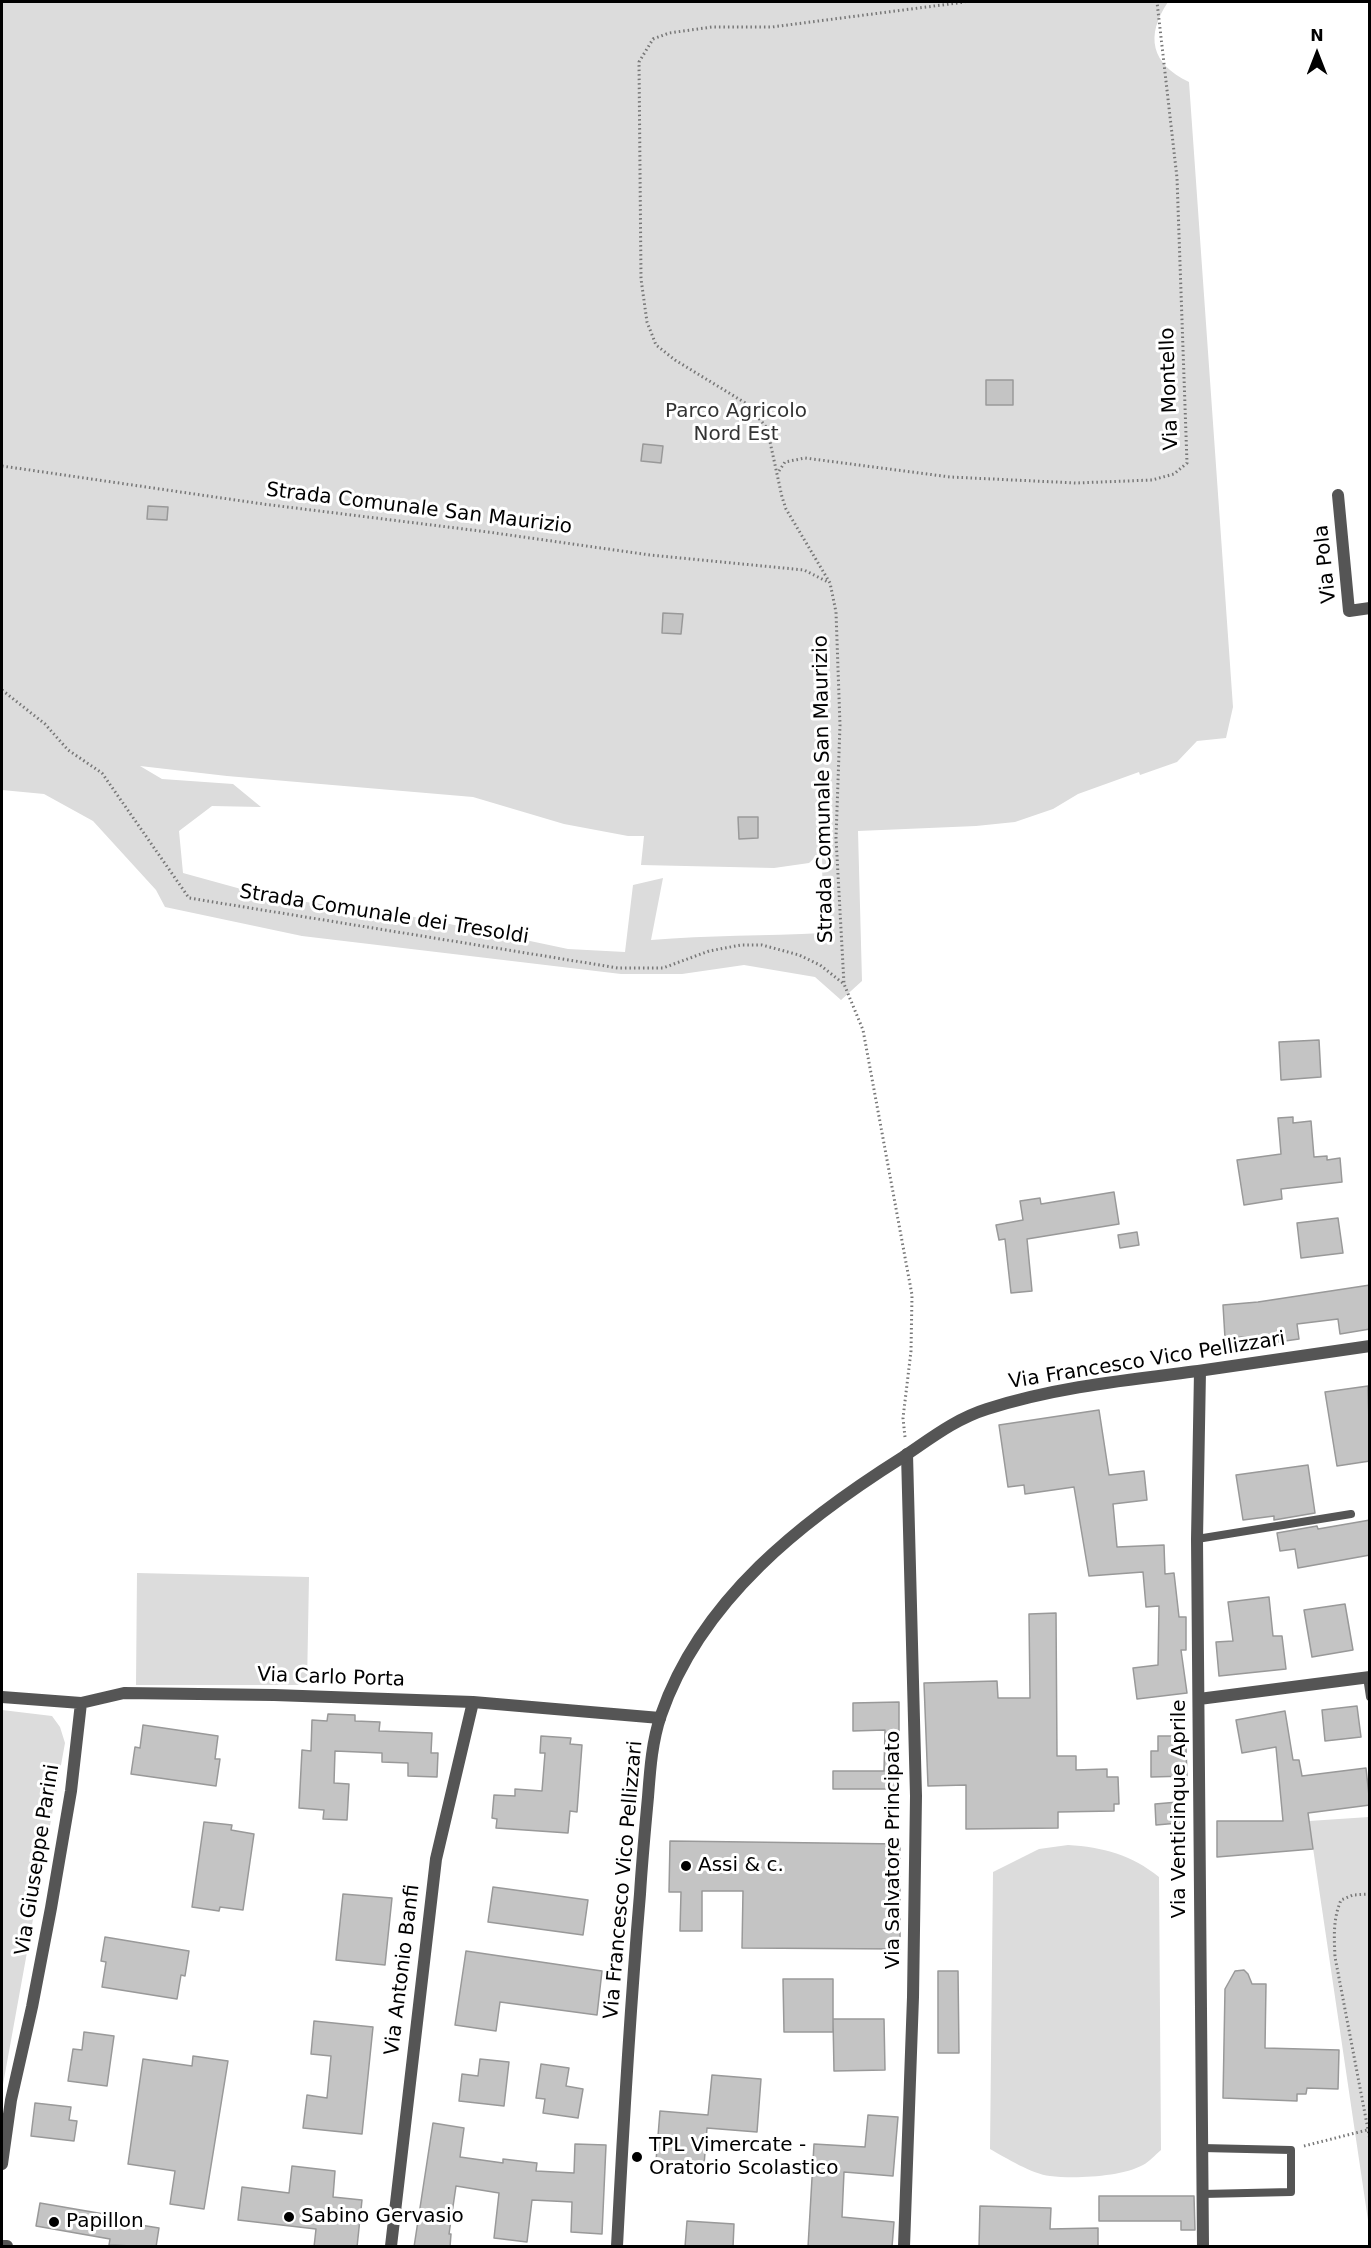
<!DOCTYPE html>
<style>
body{margin:0}
#map{position:relative;width:1371px;height:2248px;overflow:hidden;background:#fff;font-family:"DejaVu Sans",sans-serif}
canvas{display:block}
.frame{position:absolute;inset:0;border:3px solid #000;pointer-events:none}
.north{position:absolute;left:1287px;top:24px;width:60px;height:60px;-webkit-text-stroke:4px #fff;paint-order:stroke;rotate:0deg;font-size:16px;font-weight:700;line-height:24px;text-align:center;color:#000}
.north::after{content:'';display:block;margin:auto;width:21px;height:27px;background:#000;clip-path:polygon(50% 0,100% 100%,50% 72%,0 100%)}
</style>
<div id="map">
<canvas width="1371" height="2248"></canvas>
<div class="frame"></div>
<div class="north">N</div>
</div>
<script>
const ctx = document.querySelector('canvas').getContext('2d');
ctx.lineJoin = 'round';
function fill(path, color) { ctx.fillStyle = color; ctx.fill(path, 'evenodd'); }
function strokePath(path, color, width, dash) { ctx.strokeStyle = color; ctx.lineWidth = width; ctx.lineCap = dash ? 'butt' : 'round'; ctx.setLineDash(dash || []); ctx.stroke(path); }
function label(font, color, halo, rows, align = 'center') {
  ctx.font = font + ' "DejaVu Sans",sans-serif'; ctx.lineWidth = 6; ctx.setLineDash([]); ctx.textBaseline = 'middle'; ctx.strokeStyle = halo; ctx.fillStyle = color; for (const [text, x, y, turn = 0] of rows) {
    ctx.save(); ctx.translate(x, y); ctx.rotate((+turn || 0) * Math.PI / 180); ctx.textAlign = isNaN(turn) ? turn : align; if (halo) ctx.strokeText(text, 0, 0); ctx.fillText(text, 0, 0); ctx.restore();
  }
}
fill(new Path2D(`
 M2 2H1168C1145 36 1151 64 1189 82L1233 707 1226 738 1197 741 1177 762 1140 775 1139 772 1078 794 1053 809 1015 822 976 826 858 831 862 981 841 1000 815 977 744 965 682 974H621L302 936 165 907 156 890 93 821 44 794 2 790ZM140 766 227 776 473 797 564 824 628 836H644L641 865 774 868 809 863 822 851 823 933C766 936 708 935 651 940L663 878 633 885 625 952 568 949 421 918 270 897 183 873 179 831 212 806 261 807 233 784 162 779Z
 M137 1573 309 1577 307 1685H136Z
 M2 1710 52 1716 60 1727 65 1743 2 2090Z
 M1369 1817H1370L1369 2227 1309 1821Z
 M1068 1845C1103 1847 1132 1855 1159 1877L1161 2150C1155 2155 1149 2162 1143 2165 1121 2177 1074 2179 1050 2176 1032 2174 1006 2158 990 2149L993 1872 1039 1849Z`), '#dcdcdc');
const building = new Path2D(`
 M986 380H1013V405H986Z
 M643 444 663 446 661 463 641 461Z
 M148 506 168 507 167 520 147 519Z
 M663 613 683 614 681 634 662 633Z
 M738 817H758V838L739 839Z
 M1319 1040 1321 1077 1281 1080 1279 1042Z
 M1293 1117V1123L1311 1121 1314 1157 1327 1156V1160L1340 1158 1342 1182 1281 1189 1282 1199 1244 1205 1237 1160 1281 1154 1278 1118Z
 M1114 1192 1119 1224 1027 1239 1032 1291 1011 1293 1005 1239 999 1240 996 1225 1023 1220 1020 1201 1040 1198 1041 1204Z
 M1338 1218 1343 1253 1301 1258 1297 1223Z
 M1137 1232 1139 1245 1120 1248 1118 1235Z
 M1370 1285V1329L1340 1334 1338 1319 1297 1324 1299 1339 1264 1344 1262 1336 1225 1338 1223 1305 1258 1302Z
 M1368 1386 1370 1461 1337 1466 1325 1392Z
 M1099 1410 1109 1475 1144 1471 1147 1500 1113 1504 1117 1547 1164 1545 1165 1574 1174 1573 1179 1617H1186V1650H1181L1187 1693 1137 1699 1133 1668 1158 1665 1159 1606 1146 1607 1143 1572 1089 1576 1074 1487 1025 1494 1024 1485 1008 1487 999 1425Z
 M1308 1465 1315 1513 1274 1520V1516L1243 1520 1236 1475Z
 M1370 1520V1555L1298 1568 1295 1549 1280 1551 1277 1533 1317 1526 1318 1529Z
 M1269 1597 1273 1636H1282L1286 1669 1219 1676 1216 1642 1233 1641 1228 1602Z
 M1345 1604 1353 1650 1312 1657 1304 1610Z
 M1056 1613 1057 1756H1076V1770L1107 1769V1777H1118L1119 1804H1114V1811L1058 1812V1828L966 1829V1785L928 1786 924 1683 997 1681 998 1698H1030L1029 1614Z
 M899 1702V1789H833V1771H884L885 1730 853 1731V1703Z
 M1357 1706 1361 1737 1325 1741 1322 1710Z
 M1285 1711 1293 1760H1299L1302 1776 1366 1768 1370 1805 1308 1813 1313 1849 1217 1857V1821H1283L1276 1747 1242 1753 1236 1720Z
 M328 1714 355 1715V1721L380 1722 379 1731 432 1733 431 1753H438L437 1777 408 1776V1763L382 1762V1753L335 1751 334 1783 349 1784 347 1820 323 1819 324 1810 299 1808 302 1750 311 1751 312 1720 327 1721Z
 M143 1725 218 1736 215 1759H220L216 1786 131 1774 135 1747 140 1748Z
 M541 1736 571 1738 570 1744 582 1745 577 1812 570 1811 568 1833 496 1828 497 1819 492 1818 494 1795 515 1796V1789L542 1791 545 1753H540Z
 M1158 1736H1173V1747H1186L1187 1776 1151 1777V1751H1158Z
 M1178 1802 1179 1823 1156 1825 1155 1804Z
 M204 1822 232 1825 231 1830 254 1834 243 1910 220 1907 219 1911 192 1907Z
 M670 1841 900 1844V1949L742 1948 743 1891H702V1931H680L681 1892H669Z
 M493 1887 588 1900 583 1935 488 1922Z
 M343 1894 392 1898 385 1965 336 1960Z
 M105 1937 189 1951 185 1976 181 1975 177 1999 102 1987 106 1962 101 1961Z
 M466 1951 602 1971 597 2015 500 2002 496 2031 455 2025Z
 M1244 1970 1248 1974 1252 1984H1266L1265 2048 1339 2050 1338 2089 1307 2088 1306 2094H1297V2101L1223 2098 1225 1989 1235 1971Z
 M938 1971H958L959 2053H938Z
 M783 1979H833V2032H784Z
 M833 2019H884L885 2070 834 2071Z
 M314 2021 373 2027 362 2134 303 2128 307 2095 327 2098 331 2056 311 2054Z
 M84 2032 114 2036 107 2086 68 2081 73 2049 82 2050Z
 M193 2056 228 2061 204 2209 170 2204 175 2171 128 2164 143 2059 192 2066Z
 M480 2059 509 2062 504 2106 459 2101 462 2074 478 2076Z
 M541 2064 569 2068 566 2086 583 2089 578 2118 543 2113 545 2099 536 2098Z
 M712 2075 761 2079 757 2132 707 2128 704 2165 656 2161 660 2111 708 2115Z
 M35 2103 71 2107 69 2120 77 2121 74 2141 31 2136Z
 M868 2115 898 2117 893 2176 844 2172 842 2217 894 2222 892 2247H808L814 2144 865 2147Z
 M433 2123 464 2128 460 2157 503 2163V2159L537 2163 536 2171 574 2173 575 2144 606 2145 602 2234 571 2232 572 2202 532 2200 527 2242 494 2238 499 2193 456 2186 449 2234H451L450 2247H414Z
 M292 2166 335 2171 333 2197 362 2200 357 2247H314L316 2229 238 2220 242 2187 289 2193Z
 M1099 2196H1194L1195 2230H1181V2221H1099Z
 M40 2203 104 2214 103 2219 159 2228 156 2247 109 2245 110 2239 36 2226Z
 M980 2206 1051 2208 1050 2229 1098 2228V2246L979 2247Z
 M687 2221 734 2224 733 2247H685Z`);
fill(building, '#c4c4c4');
strokePath(building, '#999', 1.5);
strokePath(new Path2D(`
 M2 466 263 504 488 532 650 555 804 570 828 582
 M779 471 785 462 805 458 950 477 1076 483 1152 480 1174 474 1187 463 1177 178 1157 2
 M2 690 45 724 68 750 102 773 189 898 618 968H663L709 951 741 945H762L799 955 820 965 844 984
 M905 1437 903 1418 911 1351 912 1295 863 1030 844 984 836 838 840 725 836 612 830 583 786 509 782 497 767 428 747 404 675 360 656 345 647 322 641 279 639 62 653 39 669 33 712 27H772L965 2
 M1370 1894 1353 1895 1341 1900C1333 1919 1334 1936 1335 1957L1370 2140
 M1304 2146 1367 2130`), '#777', 3, [1.5, 3]);
strokePath(new Path2D(`
 M1197 1539 1351 1514
 M1367 1677 1370 1697
 M1202 2148 1291 2150V2192L1203 2194`), '#555', 8);
strokePath(new Path2D(`
 M1338 495 1349 611 1370 608
 M1200 1371 1197 1539 1203 2246
 M2 1697 81 1703 124 1693 274 1695 473 1702 660 1718
 M1199 1699 1370 1677
 M2 2164 11 2100 32 2007 51 1908 71 1791 81 1703
 M391 2246 436 1859 473 1702
 M904 2246 913 1997 916 1796 907 1454`), '#555', 12);
strokePath(new Path2D(`
 M2 2246H7
 M617 2246C623 2129 630 2011 640 1894 642 1861 645 1829 648 1797 650 1770 652 1741 661 1715 701 1599 803 1520 903 1457 930 1439 955 1419 987 1409 1055 1387 1127 1380 1198 1371 1255 1363 1312 1354 1370 1346`), '#555', 12);
for (const [x, y, r, color] of [
 [686,1866,6,"#000"],
 [637,2157,6,"#000"],
 [289,2217,6,"#000"],
 [54,2222,6,"#000"]
]) { const dot = new Path2D(); dot.arc(x, y, r, 0, 2 * Math.PI); ctx.fillStyle = color; ctx.fill(dot); strokePath(dot, '#fff', 2); }
label('20px', '#000', '#fff', [
 ["Via Montello",1170,389,-92],
 ["Strada Comunale San Maurizio",419,509,7],
 ["Via Pola",1326,564,-96],
 ["Strada Comunale San Maurizio",824,789,-91],
 ["Strada Comunale dei Tresoldi",384,915,9],
 ["Via Francesco Vico Pellizzari",1147,1361,-9],
 ["Via Carlo Porta",331,1678,2],
 ["Via Venticinque Aprile",1180,1809,-90],
 ["Via Salvatore Principato",894,1850,-90],
 ["Via Giuseppe Parini",38,1860,-81],
 ["Via Francesco Vico Pellizzari",624,1880,-85],
 ["Via Antonio Banfi",403,1970,-83]
]);
label('20px', '#333', '#fff', [
 ["Parco Agricolo",736,412],
 ["Nord Est",736,435]
]);
label('20px', '#000', '#fff', [
 ["Assi & c.",698,1866],
 ["TPL Vimercate -",649,2146],
 ["Oratorio Scolastico",649,2169],
 ["Sabino Gervasio",301,2217],
 ["Papillon",66,2222]
], 'left');
</script>
